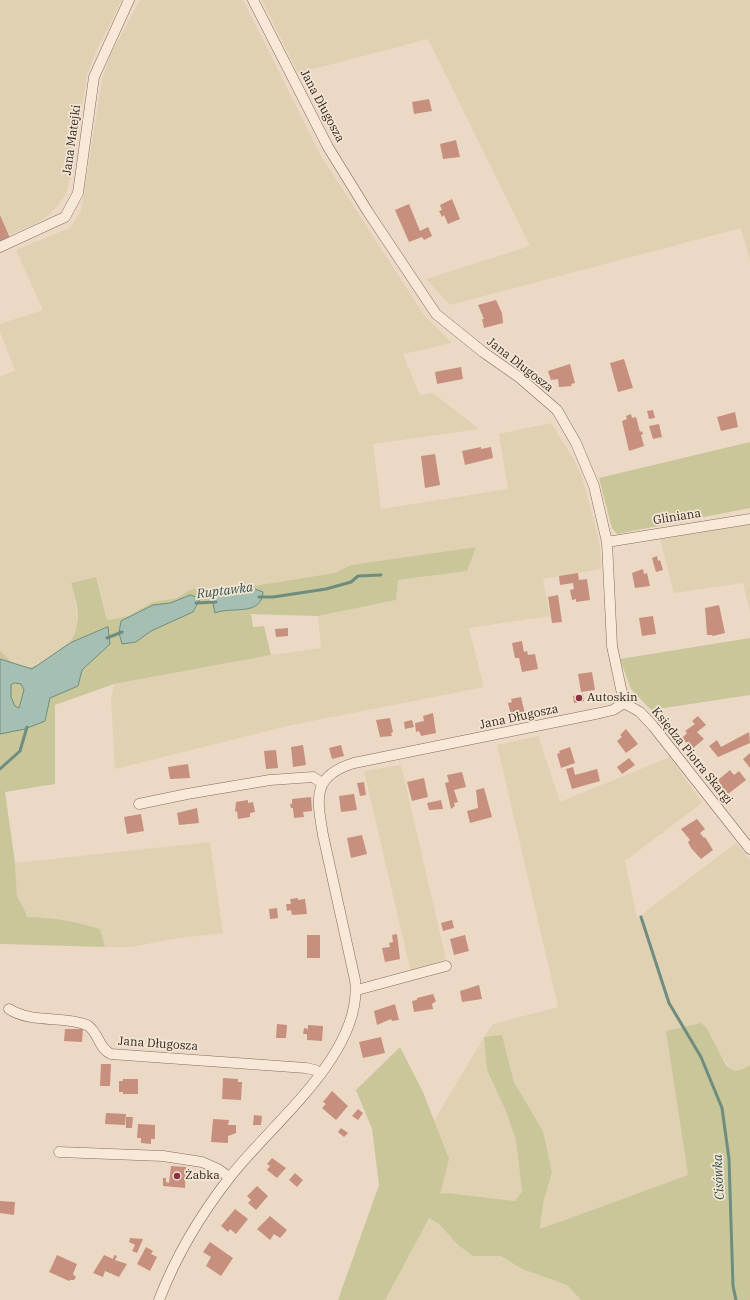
<!DOCTYPE html>
<meta charset="utf-8">
<style>
body{margin:0}
canvas{display:block;background:#ebd9c5}
</style>
<canvas width="750" height="1300"></canvas>
<script>
const ctx = document.querySelector('canvas').getContext('2d');
ctx.lineJoin = 'round';
function fill(path, color) { ctx.fillStyle = color; ctx.fill(path, 'evenodd'); }
function strokePath(path, color, width, dash) { ctx.strokeStyle = color; ctx.lineWidth = width; ctx.lineCap = dash ? 'butt' : 'round'; ctx.setLineDash(dash || []); ctx.stroke(path); }
function label(font, color, halo, rows, align = 'center') {
  ctx.font = font + ' "IBM Plex Serif",serif'; ctx.lineWidth = 3.5; ctx.setLineDash([]); ctx.textBaseline = 'middle'; ctx.strokeStyle = halo; ctx.fillStyle = color; for (const [text, x, y, turn = 0] of rows) {
    ctx.save(); ctx.translate(x, y); ctx.rotate((+turn || 0) * Math.PI / 180); ctx.textAlign = isNaN(turn) ? turn : align; if (halo) ctx.strokeText(text, 0, 0); ctx.fillText(text, 0, 0); ctx.restore();
  }
}
fill(new Path2D(`
 M0 0H122L96 51 87 75 70 178 66 193 57 207 46 217 33 225 9 235 0 215Z
 M140 0H243L321 156 424 315 452 343 403 354 420 395 433 393 479 429 373 444 381 509 508 489 499 434 551 423 573 458 582 477 600 545 601 569 543 579 550 616 469 628 484 687 292 725 115 769 111 700 114 684 271 655 321 648 318 616 396 600 398 580 467 571 475 547 351 565 335 573 295 581 224 591 185 594 177 598 153 602 128 616 108 620 71 584 76 598 77 633 69 645 54 657 20 670 0 651V377L15 370 0 332V324L43 310 16 250 70 228 81 211 102 80 110 56Z
 M262 0H750V261L741 228 450 305 426 279 530 246 428 39 298 73Z
 M750 522V613L743 583 674 593 660 539Z
 M538 736 560 802 670 757 702 803 625 861 637 918 736 843 750 860V1065L743 1070 736 1071 730 1069 701 1023 666 1031 688 1175 540 1229 543 1204 552 1172 543 1131 514 1082 502 1035 505 1109 516 1140 522 1193 515 1201 448 1193 404 1200 439 1224 458 1245 473 1256H501L522 1269 567 1285 581 1300H354L385 1203 484 1037 493 1024 558 1007 497 745Z
 M401 765 446 959 411 973 364 771Z
 M210 842 223 933 172 939 131 947H105L99 929 77 922 45 917 26 918 24 909 17 896 15 863Z`), '#e0d1b3');
fill(new Path2D(`
 M750 442V508L617 534 612 528 599 478Z
 M476 547 467 571 398 580 396 600 318 616 251 614 253 627 264 626 271 655 114 684 55 705V784L5 792 15 863 17 896 24 909 27 917C52 917 75 921 100 929L105 947 0 944V651L20 670C31 666 45 663 55 657 83 638 81 612 71 583L96 577 106 617 108 620 128 616 153 602 177 598 188 591 201 587 209 591H224L335 573 351 565Z
 M750 638V695L651 710 631 689 620 659Z
 M701 1023 707 1029 726 1065C734 1074 741 1071 750 1065V1300H581L567 1285 522 1269 501 1256H473L458 1245 439 1224 429 1218 385 1300H338L379 1185 372 1129 356 1090 400 1047 423 1092 449 1159 440 1194 448 1193 515 1201 522 1192 516 1140 505 1109 487 1070 484 1037 502 1035 514 1082 543 1131 552 1172 543 1204 540 1229 688 1175 666 1031Z`), '#c9c69a');
const water = new Path2D(`
 M255 589 263 592C261 617 232 606 215 613L212 599 224 592Z
 M191 595 200 599 193 612 151 631 136 642 122 644 119 633 121 621 153 605 170 603Z
 M108 627 110 644 82 670 78 686 50 698 45 721 25 729 0 734V659L32 669 70 643ZM15 683 21 684 24 690 19 708 15 706 11 697V685Z`);
fill(water, '#a6bfb3');
strokePath(water, '#6e8d7f', 1);
strokePath(new Path2D(`
 M259 597H273L326 589 351 582 358 576 381 575
 M196 603 216 602
 M107 638 122 632
 M0 769 20 751 27 727
 M641 917 669 1003 701 1057 722 1108 729 1159 733 1286 736 1300`), '#6e8d7f', 3);
fill(new Path2D(`
 M429 99 432 111 414 114 412 102Z
 M456 140 460 157 443 159 440 144Z
 M452 199 460 219 448 224 444 215 442 217 439 211 442 210 440 205Z
 M409 204 420 231 428 227 432 236 424 240 422 237 409 242 395 210Z
 M0 215 10 238 0 242Z
 M496 300 502 313 503 323 484 328 482 319H484L478 305Z
 M624 359 633 388 618 392 610 363Z
 M570 364 575 383 571 384 572 386 559 387 558 379 551 380 548 371Z
 M461 367 463 379 437 384 435 372Z
 M653 410 655 418 649 419 647 411Z
 M735 412 738 427 721 431 717 417Z
 M631 414 632 418 636 417 640 432 642 431 643 434 641 435 644 446 629 451 622 421 627 419 626 416Z
 M659 424 662 437 653 439 649 426Z
 M481 447V449L491 447 493 458 465 465 462 451Z
 M435 454 440 485 425 488 421 456Z
 M657 556 658 561 660 560 663 570 656 572 652 558Z
 M643 569 644 574 647 573 650 586 635 588 632 573Z
 M578 573 579 580 587 579 590 600 576 602V599L572 600 570 590 574 589 573 583 560 585 559 576Z
 M558 595 562 622 552 623 548 597Z
 M719 605 725 633 713 636 712 635H707L705 608Z
 M653 616 656 634 642 636 639 618Z
 M288 628V636L276 637 275 629Z
 M522 641 524 652 527 651 528 655 535 654 538 669 522 672 519 658H515L512 643Z
 M592 672 595 690 581 692 578 674Z
 M583 694 584 701 574 703 573 696Z
 M521 697 525 714 511 715 508 703 512 702 511 699Z
 M433 713 436 733 421 736 419 731 416 732 415 723 424 721 423 716Z
 M698 716 706 725 697 732 704 739 692 749 682 738 687 733 685 731 695 724 692 721Z
 M390 718 393 732 391 733 392 736 380 737 376 720Z
 M412 720 414 727 405 729 404 722Z
 M626 729 638 744 626 753 617 741 622 737 620 735Z
 M749 732 750 743 718 757 709 746 717 740 721 747Z
 M303 745 306 765 293 767 291 747Z
 M341 745 344 756 332 759 329 748Z
 M570 747 575 763 561 768 557 754 560 753 559 751Z
 M276 750 278 768 266 769 264 751Z
 M750 753V768L743 759Z
 M629 758 635 765 622 774 617 767Z
 M188 764 190 778 170 779 168 767Z
 M573 767 575 775 597 769 600 781 572 789 566 769Z
 M730 770 734 775 739 771 746 780 728 794 724 789 722 790 719 787 721 785 718 780Z
 M462 772 466 787 454 790 458 802 454 803 455 806 451 809 445 783 449 782 447 775Z
 M424 778 428 797 412 801 407 782Z
 M364 782 366 795 360 796 357 783Z
 M484 788 492 817 470 823 467 811 478 808 476 790Z
 M354 794 357 810 341 812 339 796Z
 M311 797 312 811 303 812 304 817 294 818 293 808H291L290 804H292V799Z
 M248 800V803L253 802 255 812 250 813V817L238 819 237 811 235 812 236 802Z
 M441 800 443 809 429 810 427 803Z
 M197 808 199 823 179 825 177 813Z
 M141 814 144 831 127 834 124 817Z
 M697 819 705 829 700 833 704 838 705 837 713 850 701 859 691 848 688 842 690 840 681 829Z
 M362 835 367 854 351 858 347 838Z
 M298 898V900L305 899 307 914 292 915 291 910 287 911 286 904H291L290 899Z
 M277 908 278 918 270 919 269 909Z
 M452 920 454 928 443 931 441 923Z
 M397 934 400 959 385 962 382 948 390 947 389 943 393 942 392 935Z
 M307 935H320V958H307Z
 M465 935 469 951 454 955 450 939Z
 M479 985 482 999 462 1002 460 991Z
 M433 994 436 1001 432 1004 433 1009 414 1012 412 1001 417 1000V998Z
 M395 1004 399 1020 392 1021 391 1019 377 1025 374 1011Z
 M277 1024 287 1025 286 1038H276Z
 M308 1025 323 1026 322 1041 307 1040V1034H303L304 1028 308 1029Z
 M65 1029H83L82 1042 64 1041Z
 M381 1037 385 1053 363 1058 359 1042Z
 M101 1064H111L110 1086H100Z
 M223 1078 238 1079V1082H242L241 1100 222 1099Z
 M123 1079H138V1094H123V1092H119V1081H123Z
 M332 1091 348 1106 336 1120 322 1108 326 1104 323 1102Z
 M358 1109 363 1113 358 1120 352 1116Z
 M106 1113 126 1114 125 1125 105 1124Z
 M254 1115 262 1116 261 1125H253Z
 M126 1117H133L132 1128H126Z
 M213 1119 229 1120 228 1125H236V1133L228 1136V1143L211 1142Z
 M138 1124 155 1125V1139H151V1144L141 1143V1138H137Z
 M341 1128 348 1133 344 1137 338 1132Z
 M272 1158 286 1168 277 1178 267 1170 270 1166 267 1164Z
 M171 1166 186 1167 185 1188 163 1186V1178H166V1182L169 1183Z
 M295 1173 303 1180 297 1187 289 1180Z
 M257 1186 268 1196 256 1210 248 1203 251 1200 247 1196Z
 M0 1201 15 1202 14 1215 0 1213Z
 M235 1209 248 1219 236 1234 230 1229 228 1232 221 1226Z
 M270 1216 287 1230 280 1238 274 1234 270 1240 257 1229Z
 M130 1238 143 1239 137 1253 132 1251 135 1245 129 1242Z
 M210 1242 233 1258 221 1276 206 1266 211 1257 203 1252Z
 M146 1247 153 1251 151 1254 157 1257 150 1271 137 1264Z
 M57 1255 77 1264 73 1274 76 1277 74 1280H70L69 1281 49 1272Z
 M104 1255 113 1259 114 1255 117 1256 115 1260 127 1264 119 1277 105 1271 103 1277 93 1273Z`), '#c78f7d');
const street = new Path2D(`
 M253 0 328 147 368 212 436 314 483 352 520 378 557 410 576 443 594 486 607 542 612 646 624 703
 M0 247 65 217 78 193 94 77 129 0
 M607 542 750 519
 M624 703 640 712 653 726 750 849
 M139 804 187 794 270 780 313 777 322 783
 M357 990 446 966
 M9 1009C33 1024 62 1015 87 1025 99 1032 98 1048 111 1054L306 1068 315 1070 321 1074
 M59 1152 163 1156 202 1162 218 1169 229 1177
 M159 1300C176 1256 201 1214 230 1177 271 1124 364 1053 355 980L323 835C317 799 311 776 354 763L600 713 613 710 624 703`);
strokePath(street, '#856b5c', 11);
strokePath(street, '#f7e8d8', 10);
for (const [x, y, r, color] of [
 [579,698,4,"#903042"],
 [177,1176,4,"#903042"]
]) { const dot = new Path2D(); dot.arc(x, y, r, 0, 2 * Math.PI); ctx.fillStyle = color; ctx.fill(dot); strokePath(dot, '#f3e5d4', 1.5); }
label('12px', '#36261f', '#f3e5d4', [
 ["Jana Długosza",322,106,62],
 ["Jana Matejki",72,140,-82],
 ["Jana Długosza",520,365,38],
 ["Gliniana",677,517,-9],
 ["Jana Długosza",519,717,-12],
 ["Księdza Piotra Skargi",692,756,51],
 ["Jana Długosza",158,1044,4]
]);
label('12px', '#36261f', '#f3e5d4', [
 ["Autoskin",587,698],
 ["Żabka",185,1176]
], 'left');
label('italic 13px', '#2f554c', '#f3e5d4', [
 ["Ruptawka",225,591,-7],
 ["Cisówka",719,1177,-93]
]);
</script>
